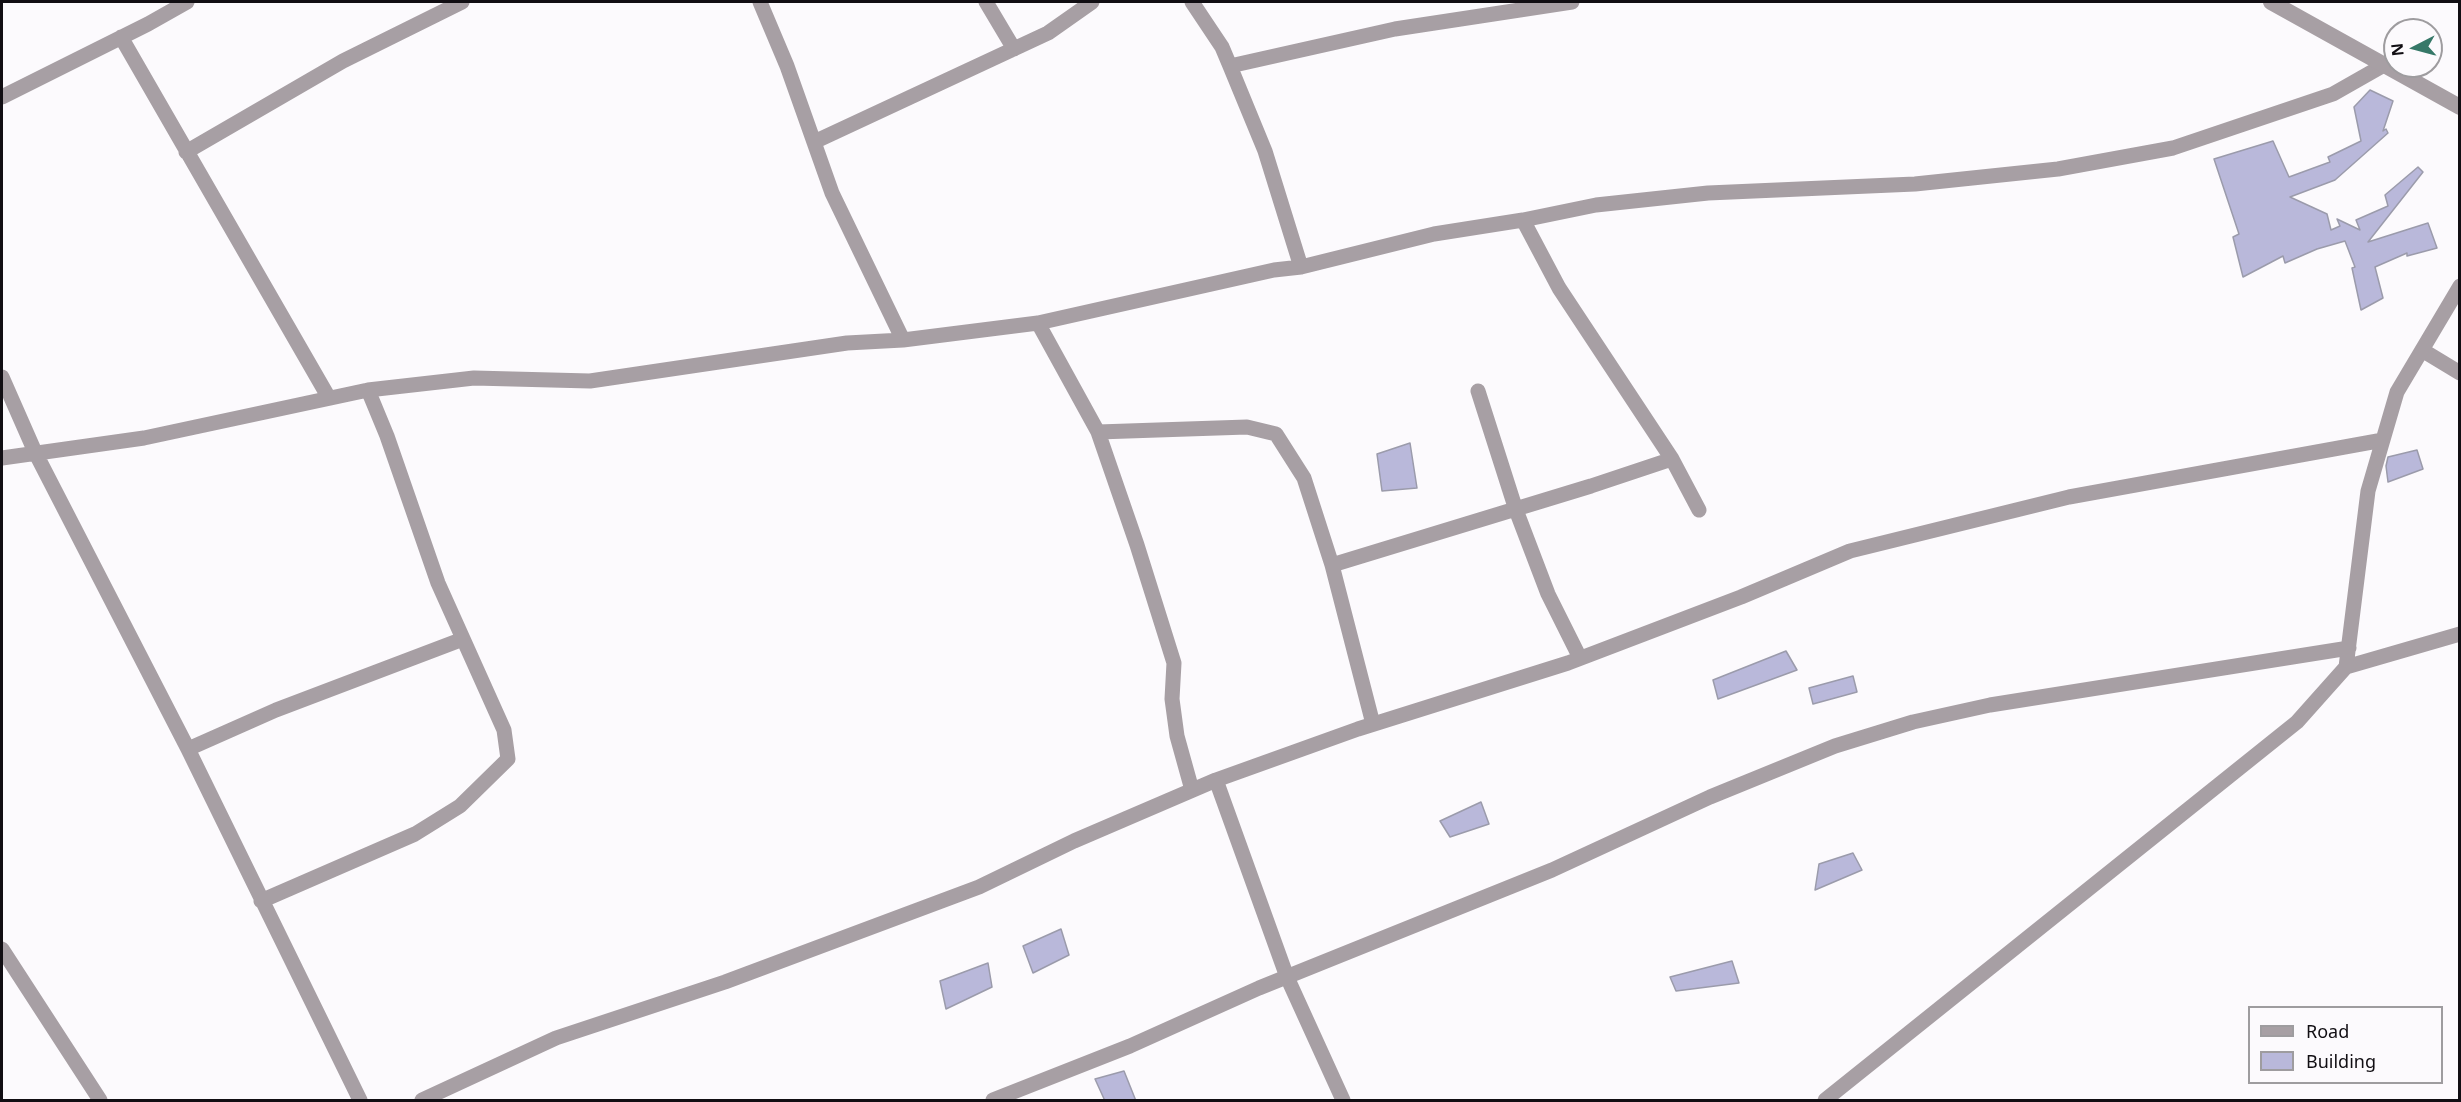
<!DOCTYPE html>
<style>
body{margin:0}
#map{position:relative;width:2461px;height:1102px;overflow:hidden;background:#fcfafd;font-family:"Noto Sans",sans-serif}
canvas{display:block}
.frame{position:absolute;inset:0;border:3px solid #110e13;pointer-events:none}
.legend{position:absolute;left:2248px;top:1006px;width:195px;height:78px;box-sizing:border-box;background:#fcfafd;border:2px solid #9e9c9f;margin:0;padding:8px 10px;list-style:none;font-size:18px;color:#110e13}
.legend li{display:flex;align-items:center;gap:12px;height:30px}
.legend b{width:30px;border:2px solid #9e9c9f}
.north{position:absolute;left:2383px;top:18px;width:60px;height:60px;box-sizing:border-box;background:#fcfafd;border:2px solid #9e9c9f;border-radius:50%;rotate:264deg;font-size:16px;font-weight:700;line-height:24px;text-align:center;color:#110e13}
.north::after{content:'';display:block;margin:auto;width:21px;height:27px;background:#367868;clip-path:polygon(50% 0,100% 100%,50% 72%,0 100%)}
</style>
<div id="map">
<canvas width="2461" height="1102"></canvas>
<div class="frame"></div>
<ul class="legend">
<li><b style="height:8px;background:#a79fa4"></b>Road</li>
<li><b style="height:16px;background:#b9b8da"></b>Building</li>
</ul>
<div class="north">N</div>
</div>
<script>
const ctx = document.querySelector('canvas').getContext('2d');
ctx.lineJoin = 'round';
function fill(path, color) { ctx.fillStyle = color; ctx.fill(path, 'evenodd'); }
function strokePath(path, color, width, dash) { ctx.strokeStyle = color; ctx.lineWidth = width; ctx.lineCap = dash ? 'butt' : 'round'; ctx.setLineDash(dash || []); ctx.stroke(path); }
const building = new Path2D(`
 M2370 90 2393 101 2383 131 2386 129 2388 133 2335 180 2290 197 2327 214 2331 230 2340 226 2337 219 2360 230 2356 220 2388 206 2385 195 2418 167 2423 172 2368 242 2428 223 2437 248 2407 256V253L2375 267 2383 298 2361 310 2352 268 2355 267 2345 241 2317 249 2285 263 2283 256 2243 277 2233 237 2239 234 2214 159 2273 141 2289 177 2330 162 2328 157 2361 141 2354 107Z
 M1410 443 1417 488 1382 491 1377 454Z
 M2417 450 2423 469 2388 482 2386 466 2388 457Z
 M1786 651 1797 670 1718 699 1713 680Z
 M1853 676 1857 692 1813 704 1809 688Z
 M1481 802 1489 824 1450 837 1440 821Z
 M1853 853 1862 870 1815 890 1819 864Z
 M1061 929 1069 955 1033 973 1023 946Z
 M1732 961 1739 983 1676 991 1670 977Z
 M988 963 992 987 946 1009 940 981Z
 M1124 1071 1136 1101H1105L1095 1079Z`);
fill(building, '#b9b8da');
strokePath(building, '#9b9bab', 1.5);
strokePath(new Path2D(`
 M760 2 787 66 832 193 903 340
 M986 2 1014 49
 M1192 2 1222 47 1230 66 1265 151 1301 267
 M121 37 329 398
 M1230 66 1395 29 1572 2
 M2 97 148 24 187 2
 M814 142 1048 33 1092 2
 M186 152 343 61 462 2
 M1523 220 1559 288 1672 459 1699 510
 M1038 323 1098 432 1137 545 1174 663 1172 699 1177 736 1192 790
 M2422 350 2460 373
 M2 377 35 452 188 749 360 1100
 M1478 391 1516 510 1548 594 1580 658
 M1098 432 1247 427 1276 434 1304 478 1332 565 1373 724
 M2 458 144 438 368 390 474 378 590 381 847 343 903 340 1038 323 1274 270 1301 267 1434 234 1523 220 1596 205 1708 193 1915 184 2058 169 2173 148 2333 94 2384 65
 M1332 565 1591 486 1672 459
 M2346 667 2460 634
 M188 749 276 710 463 639
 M1216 780 1287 977 1343 1100
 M261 901 415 834 460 806 508 759 504 730 438 583 387 436 368 390
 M2 949 100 1100
 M422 1100 556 1038 725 982 979 887 1074 841 1216 780 1358 729 1568 663 1741 597 1850 551 2069 497 2383 440
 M993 1100 1130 1046 1259 988 1552 870 1710 797 1835 746 1913 722 1990 705 2349 648
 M1825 1100 2297 722 2346 667 2368 491 2397 392 2460 286`), '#a79fa4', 15);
strokePath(new Path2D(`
 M2271 2 2460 107`), '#a79fa4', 16);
</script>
